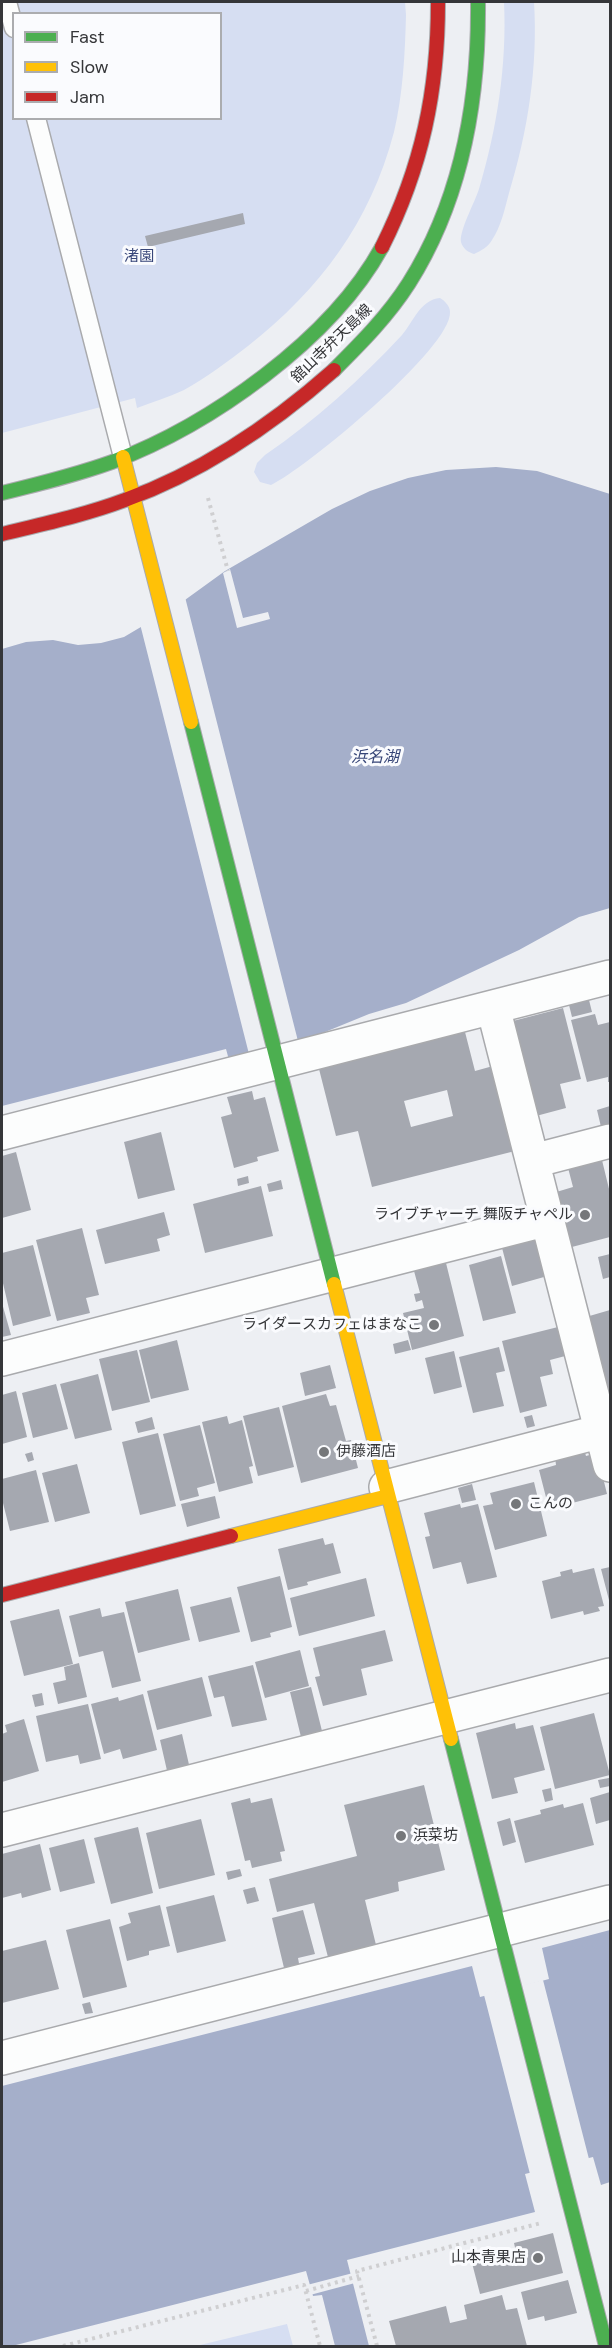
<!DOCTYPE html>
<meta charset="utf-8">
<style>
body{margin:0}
#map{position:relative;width:612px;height:2348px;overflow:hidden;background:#edeff3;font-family:"DM Sans",sans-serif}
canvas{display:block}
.frame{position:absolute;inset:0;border:3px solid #353639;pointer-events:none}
.legend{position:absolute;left:12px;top:12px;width:210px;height:108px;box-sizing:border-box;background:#fafbfe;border:2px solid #abacaf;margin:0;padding:8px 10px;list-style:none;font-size:18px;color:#353639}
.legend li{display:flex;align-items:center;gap:12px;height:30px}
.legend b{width:30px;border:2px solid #abacaf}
</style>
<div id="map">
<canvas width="612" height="2348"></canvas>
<div class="frame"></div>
<ul class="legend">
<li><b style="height:8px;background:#4caf50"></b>Fast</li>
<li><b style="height:8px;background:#ffc107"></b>Slow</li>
<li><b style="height:8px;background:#c62828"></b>Jam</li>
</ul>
</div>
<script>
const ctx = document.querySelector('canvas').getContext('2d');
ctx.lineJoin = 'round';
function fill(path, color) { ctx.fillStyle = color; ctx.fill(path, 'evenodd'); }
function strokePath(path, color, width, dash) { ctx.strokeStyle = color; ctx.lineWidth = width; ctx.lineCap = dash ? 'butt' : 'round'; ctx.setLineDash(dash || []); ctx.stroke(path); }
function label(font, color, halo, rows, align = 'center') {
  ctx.font = font + ' "DM Sans","Noto Sans JP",sans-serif'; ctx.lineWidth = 6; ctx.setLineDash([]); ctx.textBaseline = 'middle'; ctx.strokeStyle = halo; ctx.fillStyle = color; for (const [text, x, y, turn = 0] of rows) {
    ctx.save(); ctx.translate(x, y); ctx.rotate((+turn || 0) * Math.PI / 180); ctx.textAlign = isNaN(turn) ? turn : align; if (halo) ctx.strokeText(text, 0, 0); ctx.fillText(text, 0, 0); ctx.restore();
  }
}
fill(new Path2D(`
 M2 2H405L406 15C405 54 403 94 394 132 370 223 320 289 248 346 227 362 206 378 184 390 169 397 152 402 137 408L135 398 2 433ZM14 14H220V118H14Z
 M504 2H534C538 66 528 131 509 193 505 208 501 227 492 240 488 247 481 251 474 254 468 252 463 249 461 242 459 231 475 202 479 189 497 129 507 65 504 2Z
 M440 298C445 301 450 306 450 312 452 348 305 469 271 485L260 482 254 472 257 463 265 455C316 420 360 380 402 335 414 321 420 300 440 298Z
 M287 2324 293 2346H196Z`), '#d6def2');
fill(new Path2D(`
 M496 467 537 471 610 494V908L579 917 519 950 406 1003 369 1014 303 1041 229 1060 226 1049 2 1106V649L26 642 53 640 78 645 101 643 124 637 178 605 225 571 332 509 370 491 408 478 446 470Z
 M610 1930V2182L601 2185 593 2157 525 2174 535 2212 347 2260 369 2346H335L322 2295 313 2296 306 2271 12 2346H2V2086L472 1966 480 1997 549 1979 542 1948Z`), '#a5afca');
fill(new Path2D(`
 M230 569 243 618 268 612 270 619 237 628 223 573Z
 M185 597 299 1045 250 1058 140 624Z
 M543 1980 589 2159 530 2174 484 1995Z
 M353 2273 355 2283 310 2295 307 2285Z`), '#edeff3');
fill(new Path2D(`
 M243 213 245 224 148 247 145 236Z
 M588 996 592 1012 572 1017 568 1001Z
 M563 1008 581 1079 560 1084 566 1108 536 1116 513 1021Z
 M595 1014 598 1025 610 1022V1082H608V1077L587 1082 571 1020Z
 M465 1032 475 1071 493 1066 515 1151 372 1187 358 1131 336 1136 319 1069ZM447 1090 453 1116 411 1127 404 1101Z
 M252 1091 254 1100 265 1097 279 1151 257 1157 258 1161 234 1168 221 1117 232 1114 227 1097Z
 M610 1106V1129L602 1131 597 1110Z
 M161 1132 175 1190 138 1199 124 1142Z
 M16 1152 31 1210 2 1218V1156Z
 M601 1156 610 1193V1237L568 1248 553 1193 573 1187 567 1164Z
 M248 1176 249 1183 238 1186 237 1179Z
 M281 1180 283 1189 269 1192 267 1184Z
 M261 1186 273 1236 205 1253 193 1204Z
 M164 1212 170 1235 157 1239 160 1251 105 1264 96 1230Z
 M82 1228 99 1295 86 1298 90 1313 57 1321 36 1240Z
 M534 1236 544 1277 512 1286 501 1244Z
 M33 1245 51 1316 13 1326 2 1279V1253Z
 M610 1254V1277L603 1279 598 1257Z
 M501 1256 516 1313 483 1321 469 1265Z
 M446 1263 464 1336 412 1350 403 1313 424 1308 422 1300 416 1302 414 1294 420 1293 414 1271Z
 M2 1303 11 1335 2 1337Z
 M610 1310V1397L606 1398 586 1317Z
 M562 1326 569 1355 550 1360 553 1374 540 1377 547 1406 520 1413 502 1341Z
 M177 1340 189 1390 151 1399 139 1350Z
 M408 1340 411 1350 395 1354 393 1344Z
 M499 1347 505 1371 496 1373 504 1406 473 1413 459 1357Z
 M137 1350 150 1402 112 1411 99 1359Z
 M454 1351 462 1387 434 1394 425 1358Z
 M330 1365 336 1388 305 1396 300 1373Z
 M98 1374 112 1430 75 1439 60 1384Z
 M56 1384 68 1429 33 1438 22 1393Z
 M16 1391 27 1437 2 1444V1395Z
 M326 1394 330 1406 336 1405 346 1441 351 1440 358 1468 301 1483 282 1406Z
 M279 1407 294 1467 258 1476 243 1416Z
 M532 1415 535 1426 527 1428 524 1417Z
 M227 1416 229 1424 242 1420 253 1466 249 1467 253 1483 219 1492 202 1422Z
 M152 1417 155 1429 138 1433 135 1422Z
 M200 1425 215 1483 197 1488 199 1496 180 1501 163 1434Z
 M158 1433 176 1506 140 1515 122 1442Z
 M584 1449 586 1456 597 1453 607 1494 549 1509 539 1470 556 1465 555 1457Z
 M32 1452 34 1460 28 1462 25 1454Z
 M77 1464 90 1513 55 1522 42 1473Z
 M36 1470 49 1522 10 1531 2 1499V1479Z
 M534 1482 547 1536 495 1550 483 1506 493 1504 490 1493Z
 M472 1484 476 1500 462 1503 458 1488Z
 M215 1496 220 1518 187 1527 181 1504Z
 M460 1504 461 1508 478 1504 497 1577 467 1584 461 1562 433 1569 425 1537 430 1536 424 1513Z
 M323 1538 325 1545 333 1543 341 1573 307 1582 308 1585 288 1590 278 1549Z
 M610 1567V1604L601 1569Z
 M594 1568 604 1606 598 1607 600 1611 584 1615 583 1611 551 1619 542 1581 561 1576 560 1572 572 1569 573 1573Z
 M280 1576 292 1627 270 1633 271 1637 251 1642 237 1587Z
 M366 1578 375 1616 299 1636 290 1598Z
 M178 1589 190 1640 138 1653 125 1602Z
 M231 1597 240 1632 199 1642 190 1607Z
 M100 1608 102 1617 124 1612 141 1681 112 1688 103 1651 79 1657 69 1616Z
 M59 1609 73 1664 24 1676 10 1621Z
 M385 1630 393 1661 361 1669 367 1695 323 1706 315 1677 320 1676 313 1648Z
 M300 1650 309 1686 265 1698 255 1662Z
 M79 1663 87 1697 58 1704 53 1683 66 1680 64 1667Z
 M253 1665 267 1720 232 1727 224 1696 214 1698 208 1676Z
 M202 1677 212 1716 157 1730 147 1691Z
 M311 1687 322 1731 301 1737 290 1692Z
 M42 1693 44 1705 35 1707 32 1695Z
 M143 1694 157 1750 123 1759 120 1749 104 1754 91 1704 118 1697 119 1701Z
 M88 1704 101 1759 80 1764 78 1755 46 1762 36 1716Z
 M594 1713 610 1775 555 1789 540 1727Z
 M24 1719 39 1771 2 1782V1734L7 1732 5 1725Z
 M515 1723 516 1729 533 1725 545 1770 514 1778 518 1793 492 1799 476 1733Z
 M182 1734 190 1769 168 1775 160 1740Z
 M609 1778 610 1786 600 1788 598 1780Z
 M424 1785 445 1870 398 1882 399 1891 365 1900 377 1949 329 1961 314 1903 277 1912 269 1879 357 1856 344 1805Z
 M551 1788 553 1800 545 1802 542 1790Z
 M610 1792V1820L596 1824 590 1798Z
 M250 1798 251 1803 272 1798 285 1851 280 1852 282 1861 252 1868 250 1860 245 1861 231 1803Z
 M583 1803 594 1845 525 1863 514 1821 541 1814 540 1810 563 1804 564 1808Z
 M510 1818 516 1842 503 1846 497 1822Z
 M201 1819 215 1875 159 1889 146 1833Z
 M138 1827 153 1893 111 1904 94 1838Z
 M84 1839 95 1883 60 1892 49 1848Z
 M40 1844 51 1890 22 1898 21 1893 2 1898V1854Z
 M240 1869 242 1876 228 1880 226 1872Z
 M255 1887 259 1901 247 1904 243 1890Z
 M214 1895 226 1941 177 1953 166 1907Z
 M160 1905 170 1946 149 1951V1955L127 1961 119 1927 131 1923 128 1913Z
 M303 1910 315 1954 298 1958 300 1969 285 1972 272 1918Z
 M110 1919 127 1987 83 1998 66 1930Z
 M46 1940 59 1989 2 2003V1951Z
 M90 2002 93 2013 85 2014 82 2004Z
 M553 2233 563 2273 480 2294 472 2263 516 2252 514 2243Z
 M568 2280 577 2313 545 2321 544 2316 528 2320 521 2292Z
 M502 2295 506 2310 517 2308 527 2346H439L438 2345 396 2346 389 2321 446 2306 450 2323 467 2319 464 2305Z`), '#a5a8b0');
const lane = new Path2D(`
 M7 2 14 28
 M36 118 123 457`);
const street = new Path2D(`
 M493 1007 610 1465
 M2 1133 610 977
 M533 1161 610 1141
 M2 1359 548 1219
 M386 1487 610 1429
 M2 1830 610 1675
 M2 2058 610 1902`);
const fast = new Path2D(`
 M334 370C361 343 388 316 409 283 462 199 479 100 478 2
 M2 493C39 484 76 475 112 462 210 425 331 340 382 247
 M191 722 334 1284
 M451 1739 606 2346`);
const slow = new Path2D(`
 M123 457 191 722
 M334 1284 451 1739
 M231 1536 388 1496`);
const jam = new Path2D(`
 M382 247C422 167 438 91 438 2
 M2 534C43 524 85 515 125 500 202 472 273 424 334 370
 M2 1595 231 1536`);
strokePath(lane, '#a9aaad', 21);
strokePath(street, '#a9aaad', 36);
strokePath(fast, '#a9aaad', 16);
strokePath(slow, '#a9aaad', 16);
strokePath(jam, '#a9aaad', 16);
strokePath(new Path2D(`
 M208 498 228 571
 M306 2291 359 2276
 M63 2346 304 2285 320 2346
 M377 2346 357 2271 541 2223`), '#cfcfd1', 4, [3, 4.5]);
strokePath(lane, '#fcfdfd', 18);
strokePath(street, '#fcfdfd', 33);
strokePath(fast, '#4caf50', 14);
strokePath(slow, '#ffc107', 14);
strokePath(jam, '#c62828', 14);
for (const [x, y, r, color] of [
 [585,1215,6,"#75777a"],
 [434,1325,6,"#75777a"],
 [324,1452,6,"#75777a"],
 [516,1504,6,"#75777a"],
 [401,1836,6,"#75777a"],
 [538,2258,6,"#75777a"]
]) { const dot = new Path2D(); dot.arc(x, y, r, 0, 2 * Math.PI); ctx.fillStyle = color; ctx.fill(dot); strokePath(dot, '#fafbfe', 2); }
label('15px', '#384679', '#fafbfe', [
 ["渚園",139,257]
]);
label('15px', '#353639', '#fafbfe', [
 ["舘山寺弁天島線",332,344,-44]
]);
label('15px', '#353639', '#fafbfe', [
 ["ライブチャーチ 舞阪チャペル",573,1215],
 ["ライダースカフェはまなこ",422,1325],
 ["伊藤酒店",336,1452,"left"],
 ["こんの",528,1504,"left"],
 ["浜菜坊",413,1836,"left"],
 ["山本青果店",526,2258]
], 'right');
label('italic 16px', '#364577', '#fafbfe', [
 ["浜名湖",375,758]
]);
</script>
